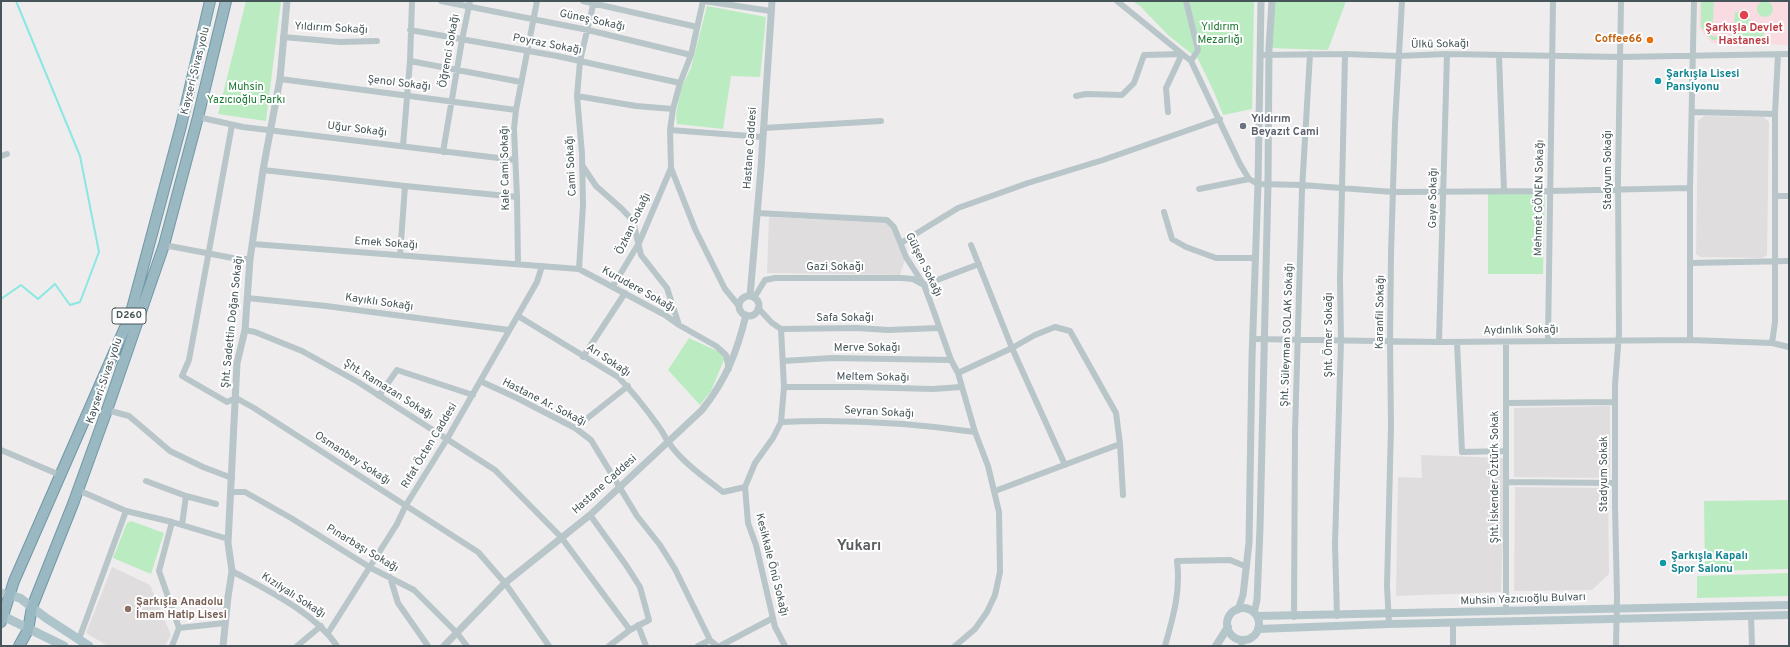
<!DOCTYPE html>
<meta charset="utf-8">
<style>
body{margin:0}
#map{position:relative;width:1790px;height:647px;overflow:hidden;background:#efeced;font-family:Overpass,sans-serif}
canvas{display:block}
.frame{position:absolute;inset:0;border:2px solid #465559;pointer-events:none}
</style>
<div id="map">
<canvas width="1790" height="647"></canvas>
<div class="frame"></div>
</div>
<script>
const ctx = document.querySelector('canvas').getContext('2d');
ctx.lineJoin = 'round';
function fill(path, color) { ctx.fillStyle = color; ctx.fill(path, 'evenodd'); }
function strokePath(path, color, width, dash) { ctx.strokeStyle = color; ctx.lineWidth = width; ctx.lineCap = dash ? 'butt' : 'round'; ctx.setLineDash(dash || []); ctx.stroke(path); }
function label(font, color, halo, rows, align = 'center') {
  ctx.font = font + ' Overpass,sans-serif'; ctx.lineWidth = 4; ctx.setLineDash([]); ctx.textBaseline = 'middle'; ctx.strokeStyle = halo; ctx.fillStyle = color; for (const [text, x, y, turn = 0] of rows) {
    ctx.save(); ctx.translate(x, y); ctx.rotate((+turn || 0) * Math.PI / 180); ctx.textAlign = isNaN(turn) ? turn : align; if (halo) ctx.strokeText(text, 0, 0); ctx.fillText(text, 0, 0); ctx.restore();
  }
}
fill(new Path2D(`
 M1704 116 1764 117 1769 122 1767 255 1762 258 1700 257 1696 254 1698 121Z
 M769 217 890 223 906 257 900 275 767 273Z
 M1610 406V478L1514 477V408Z
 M1421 455 1506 458 1501 592 1396 596 1398 477 1422 478Z
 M1515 487 1608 488 1609 574 1592 590 1514 591Z
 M112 567 150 585 171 635 165 646H108L86 633Z`), '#e0ddde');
fill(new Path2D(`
 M1699 1H1789V45L1712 43 1699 28Z`), '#f9dce1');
fill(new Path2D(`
 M1757 9a8 8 0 1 1 16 0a8 8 0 1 1-16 0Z
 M246 1H281L266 121 218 114Z
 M1132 1H1254L1252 109 1223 115 1214 92 1198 59 1169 36 1140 6Z
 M1271 1H1346L1328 50 1269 48Z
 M1701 1H1714L1712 36 1733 37 1735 12 1746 13C1750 22 1754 27 1763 30L1764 42 1712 40 1701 27Z
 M707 6 766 17 760 77 731 76 723 129 677 124 676 115 681 88 691 68Z
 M1488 191H1545L1543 274H1488Z
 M689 338 726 355 711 391 700 405 668 370Z
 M1789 500V569L1705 571 1704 501Z
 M131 521 164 533 151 574 113 558 127 523Z
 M1789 573V596L1697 598V576Z`), '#bbecc1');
strokePath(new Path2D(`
 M1 299 21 285 38 299 55 284 70 305 80 302 99 252 80 156 16 1`), '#8ae7e2', 2);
const trunk = new Path2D(`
 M1 622 14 581 130 316 181 126 210 1
 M19 646 28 630 32 607 73 504 107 410 164 245 198 117 226 1`);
strokePath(trunk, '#7198a6', 12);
strokePath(new Path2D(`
 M441 1 588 30 691 55
 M583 1 697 27
 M703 1 691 55 680 83 673 109 670 130 671 168 695 229 725 289 739 306
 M704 1 771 11
 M1117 1 1191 61 1240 164 1249 179 1258 184 1302 185 1393 192 1550 191 1690 188
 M1186 1 1198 50 1191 61
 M410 30 557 56 680 83
 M283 37 340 42 377 41
 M1260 55 1345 54 1398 56 1447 54 1620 57 1789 54
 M1499 55 1504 191
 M410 61 521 82
 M280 79 516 110
 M577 96 636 106 673 109
 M1076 96 1086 94 1122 95 1134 83 1144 55 1182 54 1166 88 1168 112
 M1692 112 1775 114
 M198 117 243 127 515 160
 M232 125 189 360 182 376 227 402 236 398 254 408 478 552 505 583 549 646
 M764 128 881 121
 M670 130 763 137
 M403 146 410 61 412 1
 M443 152 462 40 470 1
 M1 156 7 154
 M582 165 596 186 622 209 633 221 641 255 667 288 679 325
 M263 170 405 186 517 197
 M1199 189 1249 179
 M1775 196H1789
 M1164 212 1172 239 1186 247 1216 258H1255
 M757 213 887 220 894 227 906 257 924 285 934 312 951 360 958 373 975 432 988 466 999 512 1000 572 995 595 987 612 975 629 955 646
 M901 243 958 208 1028 183 1103 160 1220 119
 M253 244 579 269 665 315 679 325 716 346 726 355 729 369
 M164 245 238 259H250
 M971 245 1012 348 1065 465
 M400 255 405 186
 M1690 263 1789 261
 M518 264 517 197 514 129 516 110 537 1
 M579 269 583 205 582 154 577 96 580 61 594 1
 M613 286 639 243 671 168
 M247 298 326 306 509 330
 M754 298 765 280 775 278H901L913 279 924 285 979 264
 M758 308 772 323 781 329 857 328 888 330 939 328
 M518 316 618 377C633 392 647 410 659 427 663 432 665 438 669 443 683 463 704 477 723 492L745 487
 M781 329 784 387 781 422 773 438 755 463 745 487 748 523 756 545 775 627 785 646
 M245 330 255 332 302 351 358 382 495 470 561 537 630 630
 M1253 339 1439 342 1690 340 1772 343 1789 347
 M1690 340V188L1694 1
 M1548 341 1553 1
 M1439 342 1447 54
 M1457 342 1462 452 1506 451
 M1506 342V612
 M1772 343 1775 322V114L1778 54
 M583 357 625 293
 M783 361 832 358 951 360
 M958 373 1012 348 1035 335 1055 327 1070 331 1116 413 1120 444
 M480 381 517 398 575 428 591 440 637 516 660 545 675 569 710 640
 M784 387H858L933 389 961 387
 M379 396 397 370 473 395
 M1506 403 1615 402
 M107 410 129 416 170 451 203 467 232 478
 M781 422C846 419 911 423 975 432
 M575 428 628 386
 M1 450 60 475
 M146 481 186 496 182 525
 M1506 482 1615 483
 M78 490 126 511 172 522 228 539
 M995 491 1120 444 1123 495
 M231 492H245L291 518 371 568 414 590 457 633 467 646
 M186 496 216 504
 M590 515 626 565 640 587 649 620 630 630 609 646
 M232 571C267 590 315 613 337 646
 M390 577 398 603 428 646
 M1751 615 1752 646
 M1337 616 1335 544 1341 340 1340 279 1345 54
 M1294 617 1295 432 1302 190 1310 54
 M1453 622V646
 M1389 624 1387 586 1391 426 1390 341 1391 254 1395 124 1402 1
 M638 625 646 646
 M179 628 225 623
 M328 633 397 524 406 505 447 439 537 282 542 266
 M79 639 126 511
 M172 646 179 628 159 571 172 522
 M297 646 321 626
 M698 646 710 640 717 646
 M720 646 773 618
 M1165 646C1173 617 1181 591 1177 561L1230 560 1247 567
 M1241 646 1243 640
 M1616 646 1617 596 1615 506V385L1619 333 1618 176 1621 1`), '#b8c5c9', 6);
strokePath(new Path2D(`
 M750 296 761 168 772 1
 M739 306a10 10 0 1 1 20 0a10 10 0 1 1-20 0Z
 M1 592 9 595
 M1238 610 1243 595 1249 543 1252 358 1258 184 1261 1
 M1254 613 1257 600 1260 528 1268 183 1269 48 1272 1
 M223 646 228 597 232 571 228 543 237 363 245 330 250 259 263 170 280 79 287 1
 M444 646 505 583 590 515 702 410C726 380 737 352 746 315`), '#b8c5c9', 7);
strokePath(new Path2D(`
 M1227 624a16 16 0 1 1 32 0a16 16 0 1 1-32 0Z
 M1257 616 1789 605
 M1258 629 1389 624 1789 615
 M1216 646 1228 627`), '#b5c6cb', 8);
strokePath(new Path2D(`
 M9 595 20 598 46 618 89 646
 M3 616 64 646`), '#adc4cb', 9);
strokePath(trunk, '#9ab8c2', 10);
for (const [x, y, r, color] of [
 [1744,15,5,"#e0444e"],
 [1650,40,4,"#e8710a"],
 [1658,81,4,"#0f9aa8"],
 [1243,126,4,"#6b7280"],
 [1663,563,4,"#0f9aa8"],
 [128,609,4,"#8d6e63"]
]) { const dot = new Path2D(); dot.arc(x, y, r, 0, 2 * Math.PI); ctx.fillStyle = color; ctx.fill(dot); strokePath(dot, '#fff', 1.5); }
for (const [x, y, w] of [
 [129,316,34]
]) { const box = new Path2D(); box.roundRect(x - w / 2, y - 8, w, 16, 3); ctx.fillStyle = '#fff'; ctx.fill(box); strokePath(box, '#465559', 1); }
label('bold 10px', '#465559', null, [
 ["D260",129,316]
]);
label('11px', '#465559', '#fff', [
 ["Güneş Sokağı",592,21,12],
 ["Yıldırım Sokağı",331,29,3],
 ["Poyraz Sokağı",547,45,11],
 ["Ülkü Sokağı",1440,45,-1],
 ["Öğrenci Sokağı",450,51,-80],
 ["Kayseri-Sivas yolu",196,71,-76],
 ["Şenol Sokağı",399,84,7],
 ["Uğur Sokağı",357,130,7],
 ["Hastane Caddesi",751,148,-86],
 ["Cami Sokağı",572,166,-93],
 ["Kale Cami Sokağı",506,168,-91],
 ["Stadyum Sokağı",1609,170,-90],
 ["Gaye Sokağı",1434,198,-89],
 ["Mehmet GÖNEN Sokağı",1540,198,-89],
 ["Özkan Sokağı",634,224,-65],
 ["Emek Sokağı",386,244,4],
 ["Gülşen Sokağı",923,265,64],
 ["Gazi Sokağı",835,268],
 ["Kurudere Sokağı",638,290,29],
 ["Kayıklı Sokağı",379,303,8],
 ["Karanfil Sokağı",1381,312,-89],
 ["Safa Sokağı",845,319],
 ["Şht. Sadettin Doğan Sokağı",233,322,-84],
 ["Aydınlık Sokağı",1521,331,-1],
 ["Şht. Süleyman SOLAK Sokağı",1288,335,-88],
 ["Şht. Ömer Sokağı",1330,335,-90],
 ["Merve Sokağı",867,349],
 ["Arı Sokağı",608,361,34],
 ["Meltem Sokağı",873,378,1],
 ["Kayseri-Sivas yolu",105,381,-71],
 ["Şht. Ramazan Sokağı",388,390,32],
 ["Hastane Ar. Sokağı",544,403,27],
 ["Seyran Sokağı",879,413,3],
 ["Rıfat Öcten Caddesi",430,446,-59],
 ["Osmanbey Sokağı",352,459,33],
 ["Stadyum Sokak",1605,474,-90],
 ["Şht. İskender Öztürk Sokak",1496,477,-90],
 ["Hastane Caddesi",605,485,-42],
 ["Pınarbaşı Sokağı",362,549,31],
 ["Kesikkale Önü Sokağı",771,565,76],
 ["Kızılyalı Sokağı",293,596,33],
 ["Muhsin Yazıcıoğlu Bulvarı",1523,600,-2]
]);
label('11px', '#1a7730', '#fff', [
 ["Yıldırım",1220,28],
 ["Mezarlığı",1220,41],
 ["Muhsin",246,88],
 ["Yazıcıoğlu Parkı",246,101]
]);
label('bold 11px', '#be3a42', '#fff', [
 ["Şarkışla Devlet",1744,29],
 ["Hastanesi",1744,42]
]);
label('bold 11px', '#c56008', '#fff', [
 ["Coffee66",1642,40]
], 'right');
label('bold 11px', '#0d838f', '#fff', [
 ["Şarkışla Lisesi",1666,75],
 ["Pansiyonu",1666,88],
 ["Şarkışla Kapalı",1671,557],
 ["Spor Salonu",1671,570]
], 'left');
label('bold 11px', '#5b616d', '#fff', [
 ["Yıldırım",1251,120],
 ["Beyazıt Cami",1251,133]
], 'left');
label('bold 11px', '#785e54', '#fff', [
 ["Şarkışla Anadolu",136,603],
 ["İmam Hatip Lisesi",136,616]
], 'left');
label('bold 15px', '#595f61', '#fff', [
 ["Yukarı",859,547]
]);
</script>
